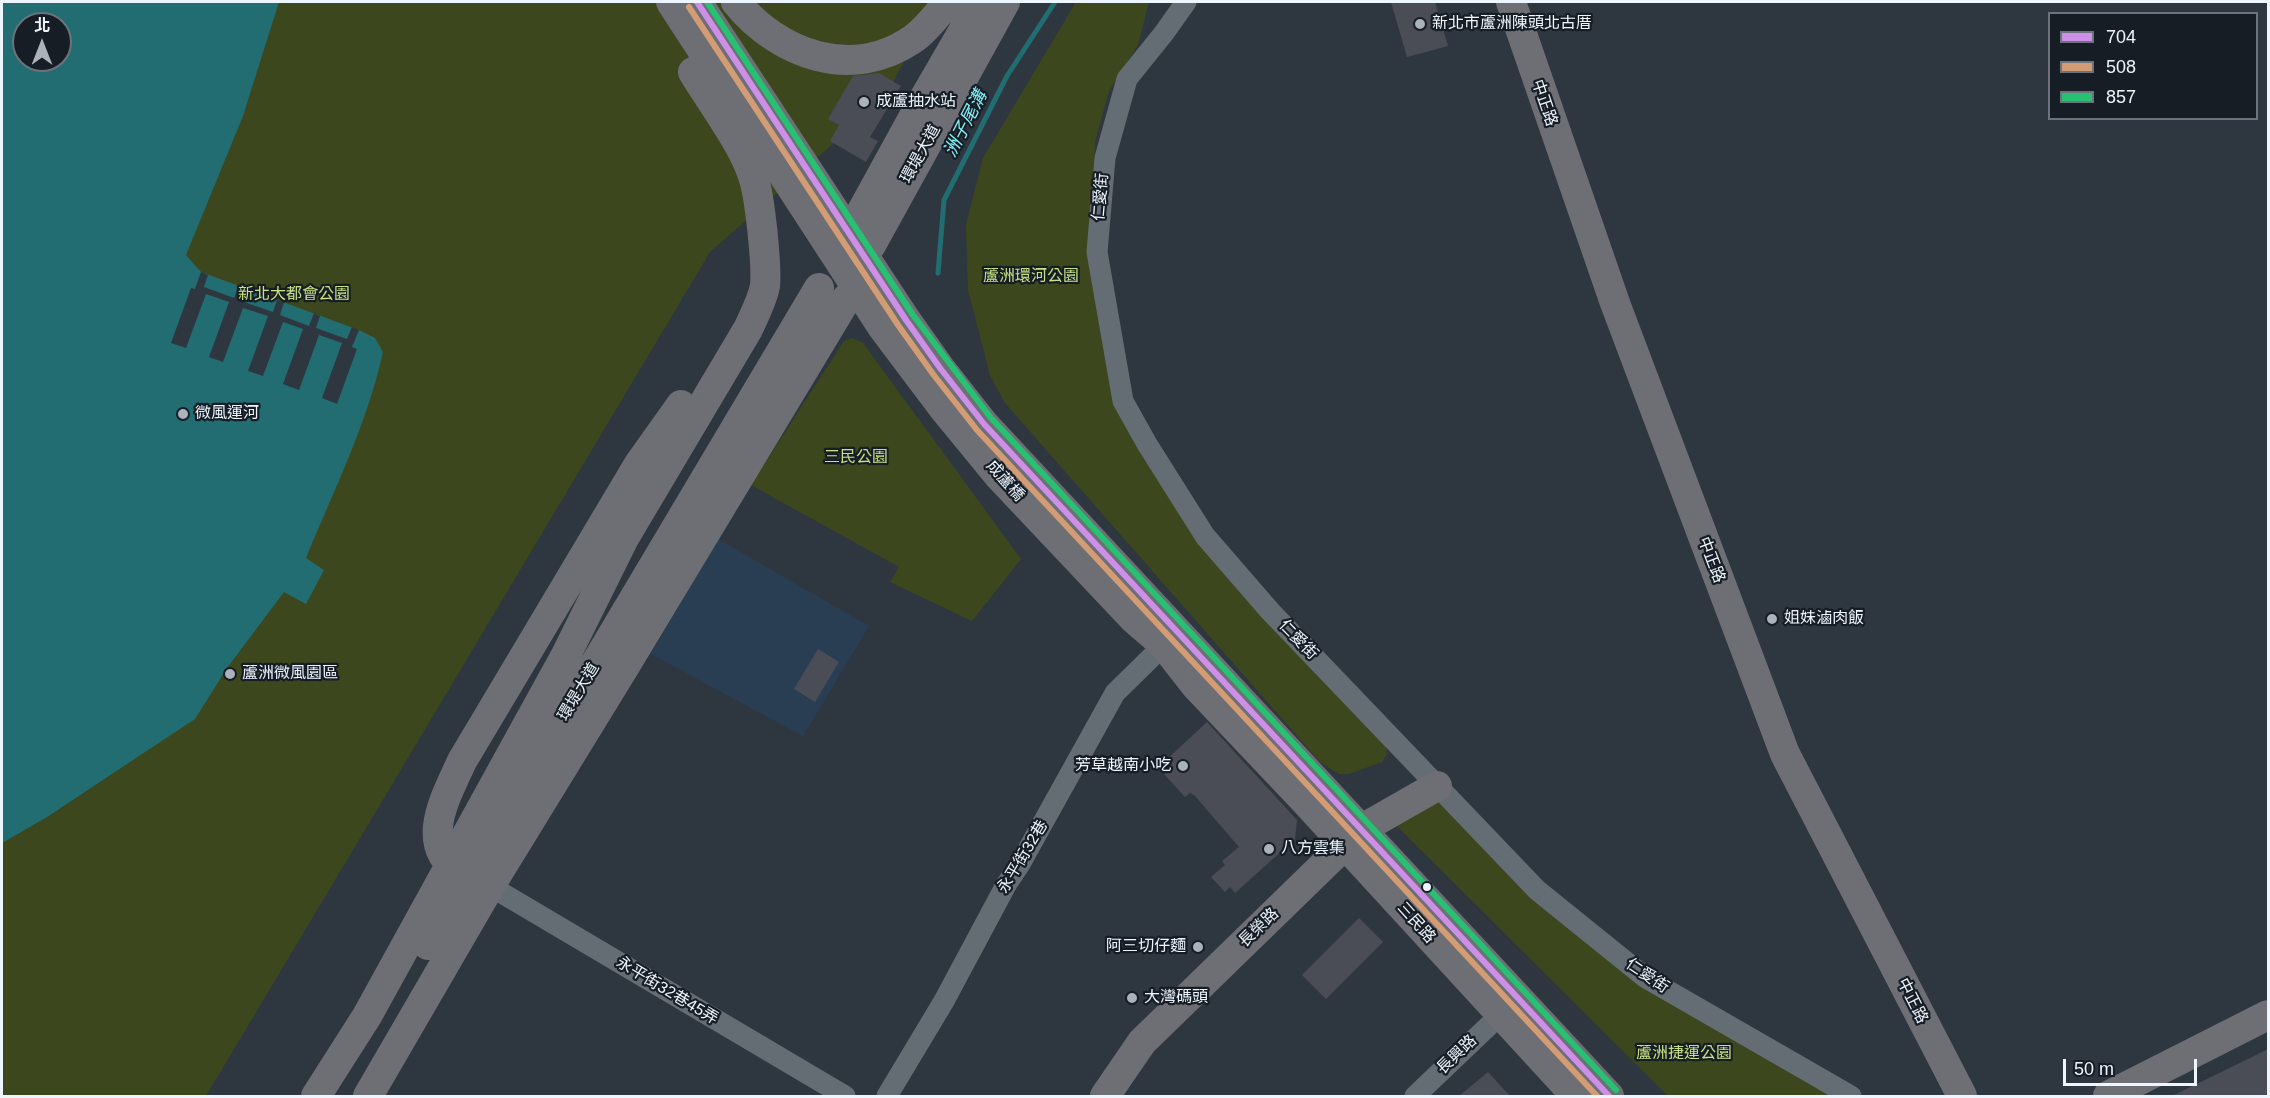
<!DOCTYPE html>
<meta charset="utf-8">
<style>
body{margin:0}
#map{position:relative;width:2270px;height:1098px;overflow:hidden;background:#2e3740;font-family:Helvetica,"Noto Sans TC",sans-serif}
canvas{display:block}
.frame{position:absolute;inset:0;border:3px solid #edf5fe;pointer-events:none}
.legend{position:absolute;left:2048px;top:12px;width:210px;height:108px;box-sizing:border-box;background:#161d25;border:2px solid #6c737c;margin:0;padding:8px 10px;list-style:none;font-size:18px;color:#edf5fe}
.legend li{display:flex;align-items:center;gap:12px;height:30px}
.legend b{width:30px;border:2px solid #6c737c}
.north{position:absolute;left:12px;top:12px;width:60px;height:60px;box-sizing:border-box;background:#161d25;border:2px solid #6c737c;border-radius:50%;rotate:0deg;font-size:16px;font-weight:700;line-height:24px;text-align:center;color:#edf5fe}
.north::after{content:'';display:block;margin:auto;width:21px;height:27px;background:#aab2bc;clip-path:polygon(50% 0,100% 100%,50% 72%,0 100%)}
.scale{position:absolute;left:2063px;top:1059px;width:134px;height:27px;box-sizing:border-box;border:3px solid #edf5fe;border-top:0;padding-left:8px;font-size:18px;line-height:21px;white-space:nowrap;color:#edf5fe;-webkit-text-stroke:4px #161d25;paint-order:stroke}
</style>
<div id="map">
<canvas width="2270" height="1098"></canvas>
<div class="frame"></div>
<ul class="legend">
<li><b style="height:8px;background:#ce8fe9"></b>704</li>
<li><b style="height:8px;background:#d39c74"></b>508</li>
<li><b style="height:8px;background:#26c172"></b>857</li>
</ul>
<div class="north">北</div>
<div class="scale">50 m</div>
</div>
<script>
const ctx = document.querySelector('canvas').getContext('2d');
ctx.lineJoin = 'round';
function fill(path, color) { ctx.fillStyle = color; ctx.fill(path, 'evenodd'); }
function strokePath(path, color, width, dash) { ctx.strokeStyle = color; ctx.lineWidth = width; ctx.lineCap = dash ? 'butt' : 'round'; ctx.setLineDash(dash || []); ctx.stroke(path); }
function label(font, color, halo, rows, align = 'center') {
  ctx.font = font + ' Helvetica,"Noto Sans TC",sans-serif'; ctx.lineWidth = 4.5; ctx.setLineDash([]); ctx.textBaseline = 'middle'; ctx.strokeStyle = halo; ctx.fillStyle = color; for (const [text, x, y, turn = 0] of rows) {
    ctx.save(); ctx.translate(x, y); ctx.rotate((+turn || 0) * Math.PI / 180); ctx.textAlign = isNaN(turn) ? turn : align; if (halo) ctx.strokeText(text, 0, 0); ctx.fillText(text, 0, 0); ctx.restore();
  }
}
fill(new Path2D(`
 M718 539 869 626 803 736 651 654Z`), '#2a3e53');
fill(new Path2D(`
 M2 2H936L884 99 710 252 206 1096H2ZM24 24H60V60H24Z
 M1076 2H1149L1138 45 1109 91 1095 142 1091 248 1105 359 1123 413 1142 456 1198 539 1386 746 1387 754 1382 762 1349 774H1339L1320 762 1005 403 990 375 968 290 966 225 983 158Z
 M853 338 863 343 1021 559 972 621 890 582 899 567 751 485 844 341Z
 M1437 786 1551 902 1841 1096H1668L1386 815Z`), '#3d471e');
fill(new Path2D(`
 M2 2H279L243 116 186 255 201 272 359 330 375 338 383 352C367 424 334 490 306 558L324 570 306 604 284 592 227 668 195 719 47 817 2 843ZM24 24H60V60H24Z`), '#216d72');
fill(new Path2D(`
 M201 272 208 275 204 287 234 298 239 286 245 288 241 301 273 312 277 300 284 302 280 315 309 326 314 313 320 316 316 328 347 339 352 327 359 330 352 347 357 349 337 404 322 398 342 343 319 335 299 390 283 384 303 329 283 322 263 376 248 371 268 316 243 308 223 362 209 357 229 302 206 294 186 348 171 343 191 288 195 289Z`), '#2e3740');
strokePath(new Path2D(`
 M938 273 944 200 1007 76 1055 2`), '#216d72', 5);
fill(new Path2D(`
 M1391 2H1435L1448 46 1407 57Z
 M879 73 901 86 870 137 878 141 866 162 830 141 839 125 828 119 853 76Z
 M818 649 839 662 815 702 794 689Z
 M1207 722 1297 820 1295 839 1235 893 1230 887 1225 892 1211 877 1225 865 1222 861 1239 847 1195 796 1190 793 1185 797 1164 774 1169 770 1163 763Z
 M1359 918 1383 942 1326 999 1302 975Z
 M2268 1049V1096H2172L2248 1059Z
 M1488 1072 1510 1096H1459Z`), '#4a4d56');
strokePath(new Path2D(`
 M1186 2 1164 33 1127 79 1105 158 1097 252 1123 401 1147 444 1205 536 1270 611 1537 890 1646 978 1851 1096
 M490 886 845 1096
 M887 1096 944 1001 1006 885 1020 864 1115 693 1173 636
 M1415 1096 1500 1015`), '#656d74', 21);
strokePath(new Path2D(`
 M671 2 883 328 944 409 999 476 1134 619 1164 645 1196 686 1305 801 1576 1096
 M697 2 906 320 940 368 984 424 1609 1096
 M736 2C779 55 852 81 913 39 926 30 938 14 948 2
 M1511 2 1615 303 1785 754 1962 1096
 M856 222 918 109 980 2
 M871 245 1005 2
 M462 874C417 845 445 799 462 761L639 464 681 405
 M428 945 819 288
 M316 1096 367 1016 566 655 624 538 748 329C754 316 762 301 765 286 767 266 760 196 753 176 743 144 711 102 693 72
 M368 1096 490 886 625 666 847 298
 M1105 1096 1142 1042 1360 830 1437 786
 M2108 1096 2268 1015`), '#6e6f75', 30);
strokePath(new Path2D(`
 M697 2 906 320 940 368 984 424 1609 1096`), '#ce8fe9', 6);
strokePath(new Path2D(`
 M689 7 898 325 933 374 977 430 1597 1096`), '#d39c74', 6);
strokePath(new Path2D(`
 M707 2 913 315 991 418 1616 1090`), '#26c172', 6);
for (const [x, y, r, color] of [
 [1420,24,6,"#aab2bc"],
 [864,102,6,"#aab2bc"],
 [183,414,6,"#aab2bc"],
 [1772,619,6,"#aab2bc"],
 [230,674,6,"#aab2bc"],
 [1183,766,6,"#aab2bc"],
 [1269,849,6,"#aab2bc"],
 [1427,887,5,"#edf5fe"],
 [1198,947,6,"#aab2bc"],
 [1132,998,6,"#aab2bc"]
]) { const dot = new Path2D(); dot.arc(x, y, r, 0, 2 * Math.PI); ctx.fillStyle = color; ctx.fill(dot); strokePath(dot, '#161d25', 2); }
label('16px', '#edf5fe', '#161d25', [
 ["新北市蘆洲陳頭北古厝",1432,24],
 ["成蘆抽水站",876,102],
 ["微風運河",195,414],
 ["姐妹滷肉飯",1784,619],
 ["蘆洲微風園區",242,674],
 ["芳草越南小吃",1171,766,"right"],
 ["八方雲集",1281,849],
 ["阿三切仔麵",1186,947,"right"],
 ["大灣碼頭",1144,998]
], 'left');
label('16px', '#edf5fe', '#161d25', [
 ["中正路",1544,103,71],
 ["環堤大道",921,154,-61],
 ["仁愛街",1101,197,-85],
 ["成蘆橋",1005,481,48],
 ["中正路",1711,560,69],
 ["仁愛街",1298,640,46],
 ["環堤大道",579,692,-59],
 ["永平街32巷",1023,857,-59],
 ["三民路",1416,923,48],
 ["長榮路",1259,928,-44],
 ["仁愛街",1647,976,34],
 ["永平街32巷45弄",667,991,31],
 ["中正路",1912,1001,63],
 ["長興路",1457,1055,-44]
]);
label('16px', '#c8e282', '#161d25', [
 ["蘆洲環河公園",1031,277],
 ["新北大都會公園",294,295],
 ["三民公園",856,458],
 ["蘆洲捷運公園",1684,1054]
]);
label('italic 18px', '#86f2f9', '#161d25', [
 ["洲子尾溝",966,124,-63]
]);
</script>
